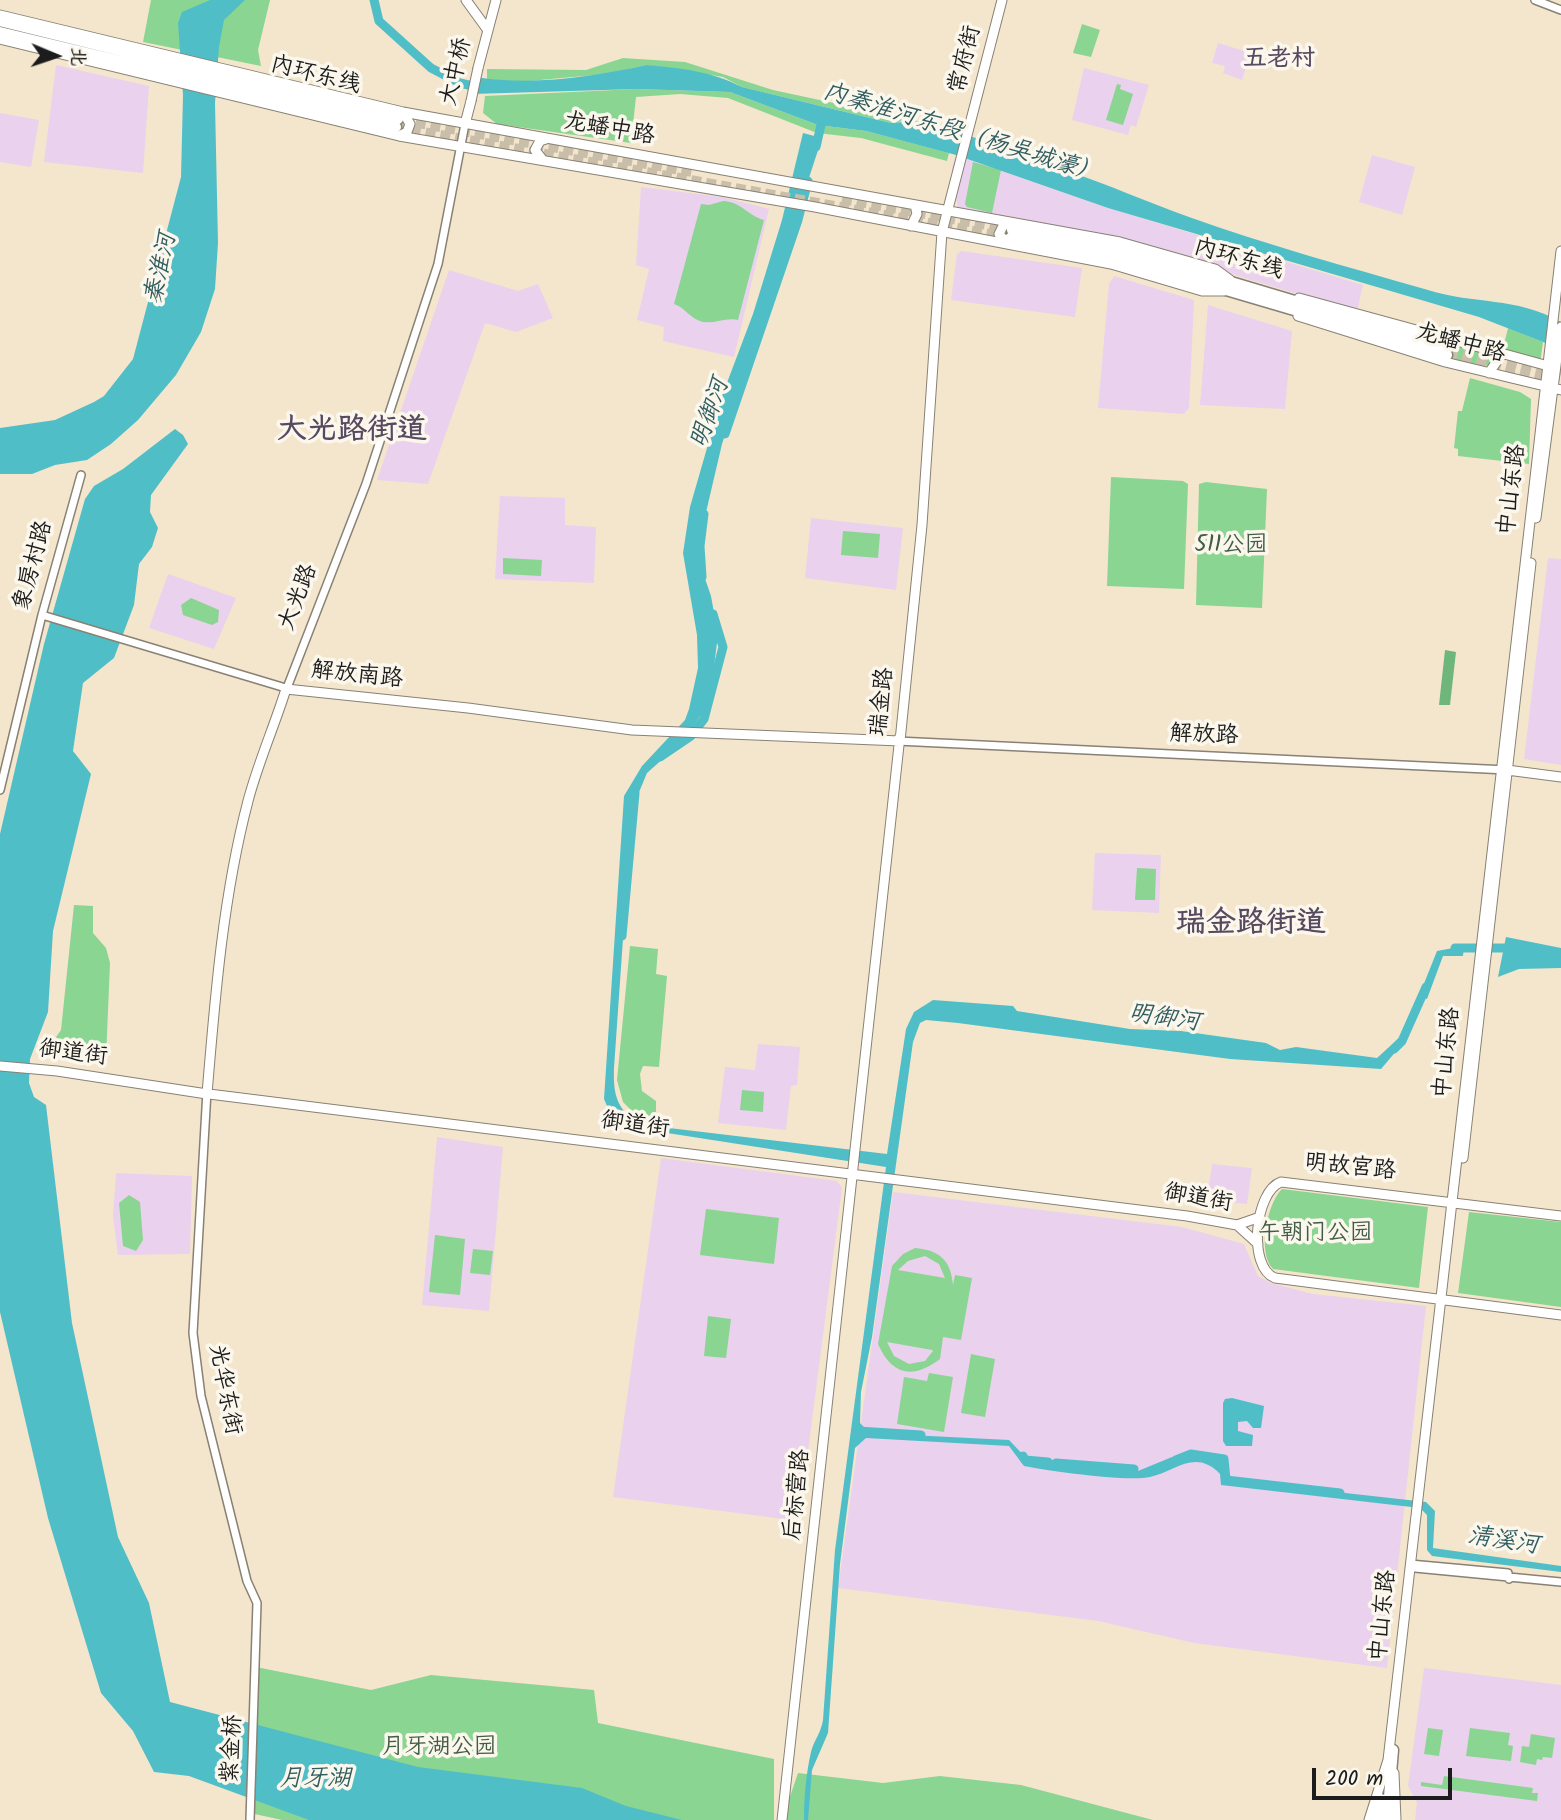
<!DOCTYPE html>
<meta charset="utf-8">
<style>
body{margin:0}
#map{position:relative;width:1561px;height:1820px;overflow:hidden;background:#f4e6cd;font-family:Kalam,"LXGW WenKai TC",sans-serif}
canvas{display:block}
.north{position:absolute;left:21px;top:21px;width:70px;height:70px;-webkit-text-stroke:5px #fbf7ec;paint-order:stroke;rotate:92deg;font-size:19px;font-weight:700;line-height:28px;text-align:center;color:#1c1c1c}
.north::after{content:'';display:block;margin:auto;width:24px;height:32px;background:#1c1c1c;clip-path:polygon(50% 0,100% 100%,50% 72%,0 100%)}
.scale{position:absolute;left:1312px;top:1768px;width:140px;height:32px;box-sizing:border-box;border:4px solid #1c1c1c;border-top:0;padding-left:9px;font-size:21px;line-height:24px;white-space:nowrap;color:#1c1c1c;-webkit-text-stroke:5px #fbf7ec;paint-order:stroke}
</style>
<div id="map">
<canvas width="1561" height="1820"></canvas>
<div class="north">北</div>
<div class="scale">200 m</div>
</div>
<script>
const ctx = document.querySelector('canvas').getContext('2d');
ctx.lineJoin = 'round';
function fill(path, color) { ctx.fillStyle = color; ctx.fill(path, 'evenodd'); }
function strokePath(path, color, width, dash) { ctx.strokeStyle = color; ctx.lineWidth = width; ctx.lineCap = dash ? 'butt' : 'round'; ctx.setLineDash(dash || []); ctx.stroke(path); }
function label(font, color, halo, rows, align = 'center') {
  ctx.font = font + ' Kalam,"LXGW WenKai TC",sans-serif'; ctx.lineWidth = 7; ctx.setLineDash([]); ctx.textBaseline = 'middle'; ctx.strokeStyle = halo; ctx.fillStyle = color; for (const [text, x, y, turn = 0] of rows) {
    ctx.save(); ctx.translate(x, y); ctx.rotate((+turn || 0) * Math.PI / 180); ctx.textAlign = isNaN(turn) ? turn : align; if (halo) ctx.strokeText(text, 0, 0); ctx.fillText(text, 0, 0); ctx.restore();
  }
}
fill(new Path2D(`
 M1218 43 1251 53 1242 80 1223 73 1225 66 1212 63Z
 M56 65 149 86 143 173 44 162Z
 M1084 68 1149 85 1136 127 1131 125 1128 135 1072 120Z
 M0 113 39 120 31 167 0 162Z
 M956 155 1108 208 1363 285 1357 312 1215 269 958 211 952 168Z
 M1372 155 1415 167 1402 215 1359 202Z
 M641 187 723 197 769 209 734 357 663 341 664 327 637 320 649 269 636 265Z
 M961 251 1082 268 1075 317 951 300 957 254Z
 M449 270 518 291 538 284 553 318 516 332 485 323 428 484 377 480Z
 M1114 276 1194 300 1189 408 1184 414 1098 408 1109 284Z
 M1208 305 1292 331 1285 409 1200 405Z
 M500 496 565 498V525L596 527 594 583 495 579Z
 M811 518 903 528 896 590 805 578Z
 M1548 558 1561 559V765L1524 759Z
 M168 574 236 598 214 649 149 628Z
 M1095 853 1161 855 1159 913 1092 910Z
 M758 1044 800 1047 797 1085 791 1086 786 1130 718 1123 725 1067 755 1070Z
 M437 1137 503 1147 489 1311 422 1305Z
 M661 1158 837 1181 842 1188 799 1521 613 1497Z
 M1212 1164 1252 1168 1247 1204 1207 1200Z
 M116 1173 192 1176 190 1254 118 1255 113 1216Z
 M893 1192 1182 1227 1244 1244 1258 1276 1271 1283 1313 1294 1426 1306 1387 1668 1194 1643 1098 1621 838 1588Z
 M1424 1668 1561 1685V1820H1415L1417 1803 1408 1786Z`), '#ead1ed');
fill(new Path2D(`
 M151 0H270L258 50 261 66 143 42Z
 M1082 24 1100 30 1091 57 1073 53Z
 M623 58 685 62 773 90 955 129 954 133 904 121 891 123 742 87 723 77 646 65 606 74 518 82 487 79V69L586 70Z
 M1117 84 1121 85 1120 89 1133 94 1123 125 1106 120Z
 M637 89 730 92 818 125 866 131 949 153 947 161 861 138 817 133 728 98 680 94 636 97 631 143 497 124 483 113 485 96Z
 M973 162 1001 170 992 213 967 207 965 204Z
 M723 201C742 202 748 216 764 220L738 320C726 317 715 324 703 322 690 319 686 308 674 304L701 204 709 205Z
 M1508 328 1543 342 1540 364 1502 353Z
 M1457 342 1488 353 1493 361 1489 366 1452 360Z
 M1470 378 1520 392 1531 399 1529 464 1458 456V449L1454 448 1458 411H1462Z
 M1111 477 1183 481 1188 484 1184 589 1107 586Z
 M1206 482 1267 489 1262 608 1196 605 1199 484Z
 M843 531 880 534 878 558 841 555Z
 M503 558 542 560 541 576 503 574Z
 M191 598 219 610 218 622 212 625 183 615 181 605Z
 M1137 868 1156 869 1155 900H1135Z
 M74 905 93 906V933L106 948 110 963 106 1059 45 1053 61 1030Z
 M630 946 658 949 656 974 667 976 659 1067 643 1066 640 1074 642 1091 656 1101V1119L636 1115 623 1102 617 1080Z
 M742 1090 764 1092 763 1112 740 1110Z
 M1282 1189 1428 1207 1419 1288 1273 1269C1257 1253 1267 1203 1282 1189Z
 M129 1195 140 1202 143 1240 136 1251 123 1246 119 1203Z
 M706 1209 779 1218 774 1264 700 1255Z
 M1469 1212 1561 1222V1307L1458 1293Z
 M435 1235 465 1239 460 1295 429 1292Z
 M915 1248C939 1250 951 1260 953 1285L955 1275 972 1278 961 1340 943 1337 940 1359C912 1380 892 1375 878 1344L892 1266 903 1254ZM925 1256 939 1264 945 1278 898 1270 908 1261ZM887 1342 932 1350 933 1351 925 1361 909 1364 894 1356Z
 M473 1249 493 1251 490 1275 470 1273Z
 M708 1316 731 1319 726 1358 704 1356Z
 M971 1354 995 1359 985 1417 961 1413Z
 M929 1373 953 1377 944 1432 897 1424 904 1377 927 1381Z
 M256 1667 371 1690 431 1675 594 1690 598 1723 774 1759V1820H282L250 1813Z
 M1428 1728 1443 1730 1439 1756 1424 1754Z
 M1470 1728 1510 1733 1508 1745 1513 1746 1511 1761 1466 1756Z
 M1531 1734 1555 1738 1552 1758 1543 1757 1542 1760 1537 1759 1536 1765 1520 1762 1522 1746 1529 1747Z
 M798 1773 883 1783 940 1776 1021 1785 1153 1820H782Z
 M1444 1776 1533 1788 1532 1793H1538L1537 1801 1421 1786V1782L1442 1785Z`), '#8ad592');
fill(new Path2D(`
 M1445 650 1456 652 1450 705H1439Z`), '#6fb67c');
fill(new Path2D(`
 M210 0H245L224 20 219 47 215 103 218 243 215 289 201 332 176 375 138 420 111 444 87 460 55 465 32 474H0V428L55 420 94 402 104 396 133 359 181 177 183 95 178 23 182 12Z
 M646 65C680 68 711 71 742 87L891 123C933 117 1022 155 1065 170 1107 184 1147 202 1189 217 1267 245 1348 267 1428 290 1475 305 1515 296 1561 322V349L1479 317 1108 208 956 155 866 131 818 125 730 92 637 89 472 94 476 77C531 86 592 77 646 65Z
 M803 133 822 138 722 444 700 538V564L711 596 718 635 712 682 701 715 684 740 647 773 632 809 614 1068C613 1096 617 1112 644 1125L887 1154 906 1029 914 1012 933 1000 1013 1006 1017 1011 1130 1029 1181 1031 1266 1043 1280 1050 1296 1047 1377 1058 1400 1037 1404 1042 1381 1069 1230 1059 958 1023 926 1020 920 1023 913 1042 872 1337 861 1392 860 1423 870 1433 1009 1440 1030 1462 1138 1471 1172 1457 1196 1456 1214 1459 1221 1464 1226 1479 1229 1480 1426 1502 1435 1511 1433 1548 1561 1566V1572L1432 1556 1427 1550V1515L1420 1508 1221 1485 1220 1474C1195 1448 1175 1472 1150 1477 1126 1482 1050 1471 1024 1466L1009 1446 866 1438 855 1448 852 1471 840 1564 828 1733 812 1770 808 1820H804C804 1797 806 1774 811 1752 814 1740 821 1733 823 1720L835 1550 886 1167 635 1128 611 1115 604 1099 624 796 642 766 685 720 689 709 698 668 697 635 683 553 690 507 722 396 753 314 782 220Z
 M175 429 183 435 188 444 151 495 150 512 158 528 152 547 139 564 134 605 114 658 83 683 73 751 91 774 53 931 48 1012 30 1059 29 1083 34 1097 46 1105 72 1323 118 1537 149 1603 170 1702 418 1767 582 1788 626 1806 682 1820H309L189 1776 154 1772 133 1731 101 1693 48 1518 0 1312V834L44 644 85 499 94 486 123 469Z
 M1506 937 1561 948V968L1519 969 1498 977Z
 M1464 946 1463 956H1443L1427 999 1419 996 1437 951Z
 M1232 1398 1264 1406 1261 1428H1253L1247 1421 1238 1422V1431L1253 1435 1252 1446H1226L1223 1441V1403L1225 1399Z`), '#50bec7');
strokePath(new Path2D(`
 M374 0 379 21 431 68 460 83 481 88
 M816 147 823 116
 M725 434 798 220 808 181
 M702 577 700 546 704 514
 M697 728 704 719 723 647 713 614
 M660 757 691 736
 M622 936 635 793
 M1455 948H1514
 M1394 1049 1402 1041 1426 987
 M858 1431 921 1435
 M1023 1456 1025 1460 1048 1462
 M1176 1460 1191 1454 1224 1459 1226 1480 1340 1493
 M1056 1463 1134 1469`), '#50bec7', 9);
strokePath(new Path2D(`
 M401 120 692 172
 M396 127 1007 237
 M842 199 1009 229
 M1449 347 1561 373
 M1447 355 1561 381`), '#c9beaa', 10, [10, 5]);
const minor = new Path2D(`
 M1535 0 1561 10
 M42 615 289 689
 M285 693 366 484 438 264 465 124
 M897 741 1507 770
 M0 790 42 615 81 475
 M207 1091 193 1333 201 1396 247 1581 257 1603 250 1820
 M1410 1564 1415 1568 1561 1582
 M1410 1564 1508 1573 1509 1579`);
const major = new Path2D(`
 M466 0 487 29
 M0 15 403 112 1120 242 1215 269 1230 280
 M0 39 399 136 815 207 1111 264 1202 291H1224
 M478 68 496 0
 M465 124 471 101
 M401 135 407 132 410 124 403 112
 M542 159 535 150 540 141 546 139
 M911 226 917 214 915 205
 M1008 244 999 234 1003 226 1010 223
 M1299 298 1552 367
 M1298 316 1445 362 1561 390
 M1489 373 1497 361 1492 350
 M1536 518 1561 327
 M1507 770 1561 777
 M0 1066 57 1071 207 1094C215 997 223 896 248 801 258 763 274 727 286 689L468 708 632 730 900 741 922 525 942 232 1002 0
 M201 1093 1187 1216 1237 1225 1258 1244
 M1463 1158 1531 563
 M1561 1216 1281 1182C1255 1191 1247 1267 1275 1278L1561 1315
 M1237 1225 1260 1217
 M1394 1773 1396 1820
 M782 1820 900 736
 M1369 1820 1388 1760 1561 251`);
const highway = new Path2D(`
 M0 21 398 119
 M0 32 396 127
 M1012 230 1117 248 1449 347
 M1010 238 1114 257 1447 355
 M1378 1820 1381 1799
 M1387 1820 1393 1750`);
strokePath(minor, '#888174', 10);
strokePath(major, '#888174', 11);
strokePath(highway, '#888174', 13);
strokePath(minor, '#fff', 7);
strokePath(major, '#fff', 9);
strokePath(highway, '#fff', 10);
const majorBridge = new Path2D(`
 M471 101 478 68`);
strokePath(majorBridge, '#888174', 11, []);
strokePath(majorBridge, '#fff', 9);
label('23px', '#1c1c1c', '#fbf7ec', [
 ["常府街",967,60,-76],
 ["大中桥",458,72,-77],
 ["内环东线",315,77,14],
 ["龙蟠中路",609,131,10],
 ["内环东线",1238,261,16],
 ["龙蟠中路",1460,345,15],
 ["中山东路",1514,490,-83],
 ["象房村路",35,566,-75],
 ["大光路",300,598,-69],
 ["解放南路",357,677,6],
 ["瑞金路",884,702,-84],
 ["解放路",1204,737,2],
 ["中山东路",1449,1053,-84],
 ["御道街",73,1055,7],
 ["御道街",635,1127,8],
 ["明故宫路",1350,1169,6],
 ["御道街",1198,1200,10],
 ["光华东街",223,1390,79],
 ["后标营路",799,1495,-84],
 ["中山东路",1385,1616,-84],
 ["紫金桥",234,1749,-87]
]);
label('23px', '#425d45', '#fbf7ec', [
 ["511公园",1231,547],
 ["午朝门公园",1315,1235],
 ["月牙湖公园",439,1749]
]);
label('bold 24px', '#564a60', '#fbf7ec', [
 ["五老村",1279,61]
]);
label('italic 24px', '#315d60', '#fbf7ec', [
 ["内秦淮河东段（杨吴城濠）",961,135,17],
 ["秦淮河",163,269,-78],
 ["明御河",712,414,-71],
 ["明御河",1164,1020,8],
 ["清溪河",1503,1543,8],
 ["月牙湖",315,1781]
]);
label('bold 30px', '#564a60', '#fbf7ec', [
 ["大光路街道",352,433],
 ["瑞金路街道",1251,926]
]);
</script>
